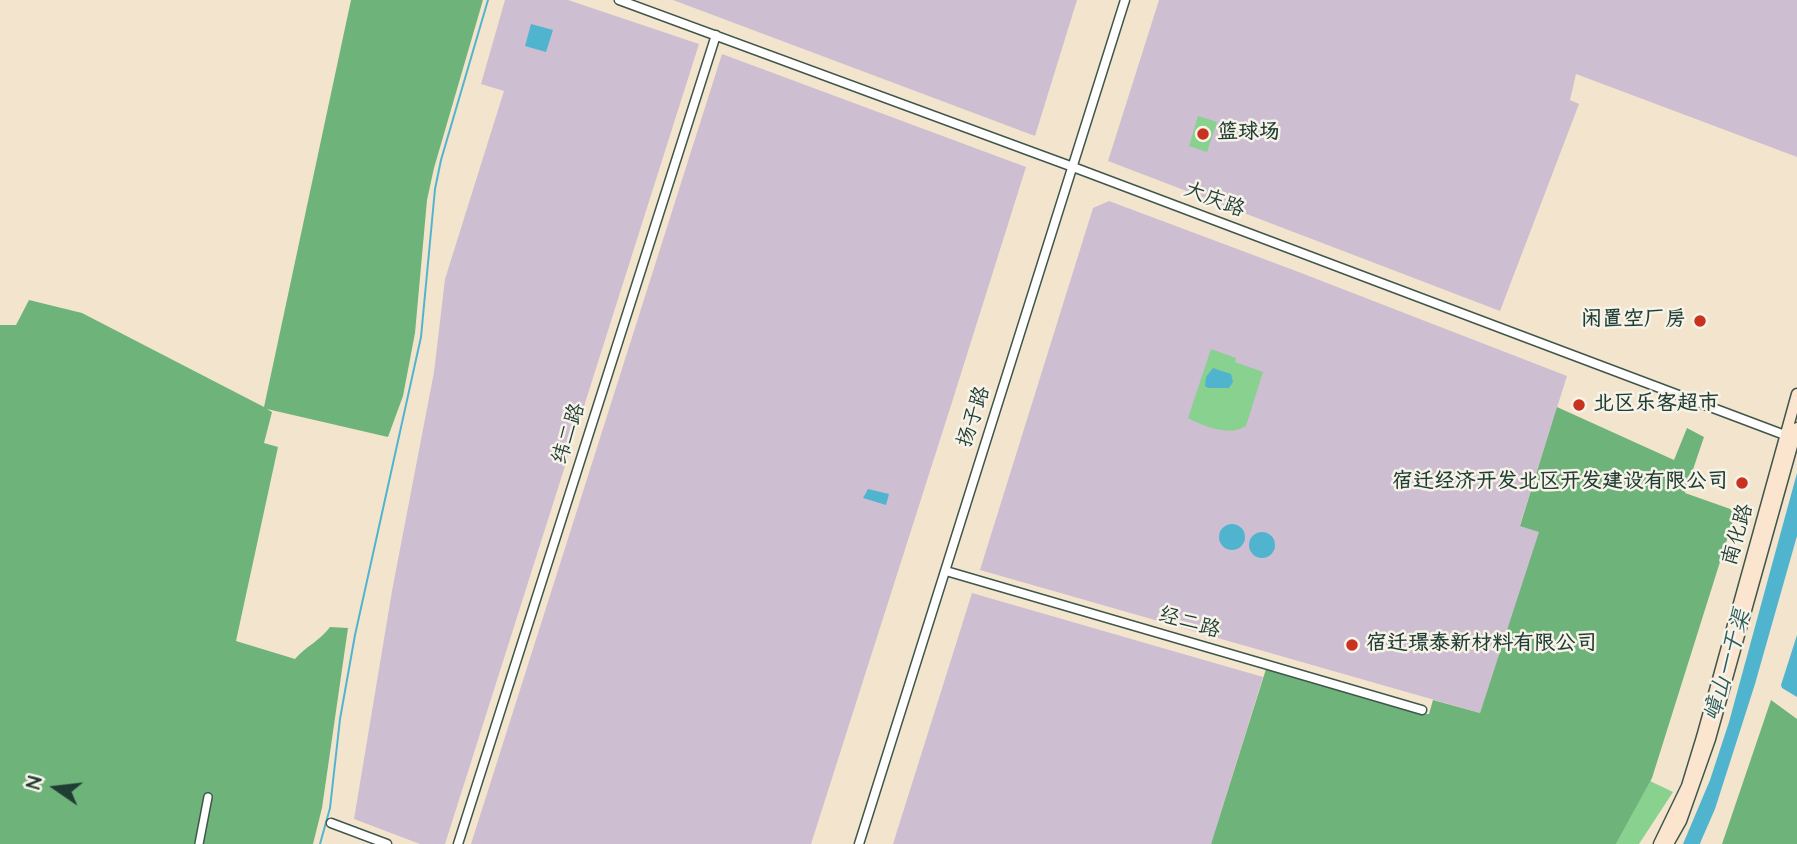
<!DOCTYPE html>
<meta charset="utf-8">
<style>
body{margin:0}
#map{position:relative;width:1797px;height:844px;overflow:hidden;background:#f3e5cd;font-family:"Architects Daughter",sans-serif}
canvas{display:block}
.north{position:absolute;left:21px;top:753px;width:70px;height:70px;-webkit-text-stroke:5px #f7f3e8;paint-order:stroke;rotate:284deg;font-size:19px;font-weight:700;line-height:28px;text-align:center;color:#1f3d34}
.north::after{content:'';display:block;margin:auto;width:24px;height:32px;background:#1f3d34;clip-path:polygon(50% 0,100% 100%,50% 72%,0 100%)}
</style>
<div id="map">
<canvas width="1797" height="844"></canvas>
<div class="north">N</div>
</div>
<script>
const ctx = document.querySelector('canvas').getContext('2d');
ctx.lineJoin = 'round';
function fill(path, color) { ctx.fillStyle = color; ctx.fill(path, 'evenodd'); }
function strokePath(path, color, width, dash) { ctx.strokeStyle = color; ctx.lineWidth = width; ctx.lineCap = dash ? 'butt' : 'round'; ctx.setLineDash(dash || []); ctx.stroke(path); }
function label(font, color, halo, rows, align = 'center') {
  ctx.font = font + ' "Architects Daughter","LXGW WenKai TC",sans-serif'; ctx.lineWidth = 5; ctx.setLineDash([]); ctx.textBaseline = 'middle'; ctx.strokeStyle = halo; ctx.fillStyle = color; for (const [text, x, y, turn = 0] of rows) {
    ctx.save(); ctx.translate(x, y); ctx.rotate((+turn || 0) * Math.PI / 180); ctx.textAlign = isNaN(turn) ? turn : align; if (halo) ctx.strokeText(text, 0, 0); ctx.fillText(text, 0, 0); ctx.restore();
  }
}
fill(new Path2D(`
 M505 0H568L699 44 445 844H420L354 819 392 591 434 372 445 279 504 91 481 84Z
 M673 0H1077L1035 136Z
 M1159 0H1797V157L1576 74 1570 100 1579 104 1500 311 1108 161Z
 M722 54 1026 167 953 399 811 844H471Z
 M1109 201 1296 271 1567 376 1520 525 1540 532 1480 713 980 570 1093 208Z
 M972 593 1263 677 1211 844H893Z`), '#cebed1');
fill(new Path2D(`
 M1198 116 1217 122 1207 152 1189 146Z
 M1211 349 1236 358 1235 362 1263 372 1246 426C1230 437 1203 426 1188 418Z
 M1650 781 1673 792 1639 844H1616Z`), '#88d18e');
fill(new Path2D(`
 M351 0H483L434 168 427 200 415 333 403 396 388 437 267 409 272 412 264 443 278 447 236 641 295 659C306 646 320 641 330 627L348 628 322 808 313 844H0V325H16L29 300 82 313 264 407Z
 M1557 407 1674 460 1687 428 1704 437 1685 493 1736 511 1652 778 1616 844H1211L1266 669 1420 714H1429L1433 700 1480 713 1539 532 1520 526Z
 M1771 700 1797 719V844H1722Z`), '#6eb379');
fill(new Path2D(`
 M531 24 553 30 546 52 525 46Z
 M1213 368 1231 374 1233 382 1229 388H1208L1205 386 1206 377Z
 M1797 473V536L1755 684 1715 809 1701 841 1700 844H1683L1710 780 1729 722Z
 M868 489 889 494 886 505 863 498Z
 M1219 537a13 13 0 1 1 26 0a13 13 0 1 1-26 0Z
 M1249 545a13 13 0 1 1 26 0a13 13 0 1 1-26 0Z
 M1797 635V697L1782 688 1781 685Z`), '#50b4cf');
strokePath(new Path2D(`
 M320 844 330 808 340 719 355 635 421 337 435 189 441 160 488 0`), '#50b4cf', 2);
const minor = new Path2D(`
 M199 844 208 797`);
const tertiary = new Path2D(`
 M619 0 1073 167 1790 437
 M946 571 1422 710
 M331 823 387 844
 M458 844 716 35
 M859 844 1125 0`);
const secondary = new Path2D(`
 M1659 844 1687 786 1702 737 1797 394
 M1668 844 1681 821 1710 739 1797 428`);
strokePath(minor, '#3f564b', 10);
strokePath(tertiary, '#3f564b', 11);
strokePath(secondary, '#3f564b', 13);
strokePath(minor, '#fff', 7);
strokePath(tertiary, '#fff', 8);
strokePath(secondary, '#fbe5cf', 10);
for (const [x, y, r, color] of [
 [1203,134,7,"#c8321e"],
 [1700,321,7,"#c8321e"],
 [1579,405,7,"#c8321e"],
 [1742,483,7,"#c8321e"],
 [1352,645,7,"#c8321e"]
]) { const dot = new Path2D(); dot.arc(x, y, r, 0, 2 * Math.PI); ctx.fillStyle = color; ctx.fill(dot); strokePath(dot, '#f7f3e8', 2.5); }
label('bold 21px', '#1f3d34', '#f7f3e8', [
 ["篮球场",1217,134],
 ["闲置空厂房",1686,321,"right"],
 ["北区乐客超市",1593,405],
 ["宿迁经济开发北区开发建设有限公司",1728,483,"right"],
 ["宿迁璟泰新材料有限公司",1366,645]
], 'left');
label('21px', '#1f3d34', '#f7f3e8', [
 ["大庆路",1214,201,21],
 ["扬子路",975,417,-72],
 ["纬二路",570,434,-72],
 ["南化路",1739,535,-74],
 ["经二路",1189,624,16]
]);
label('italic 23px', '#2b5b5b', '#f7f3e8', [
 ["嶂山一干渠",1729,666,-74]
]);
</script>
